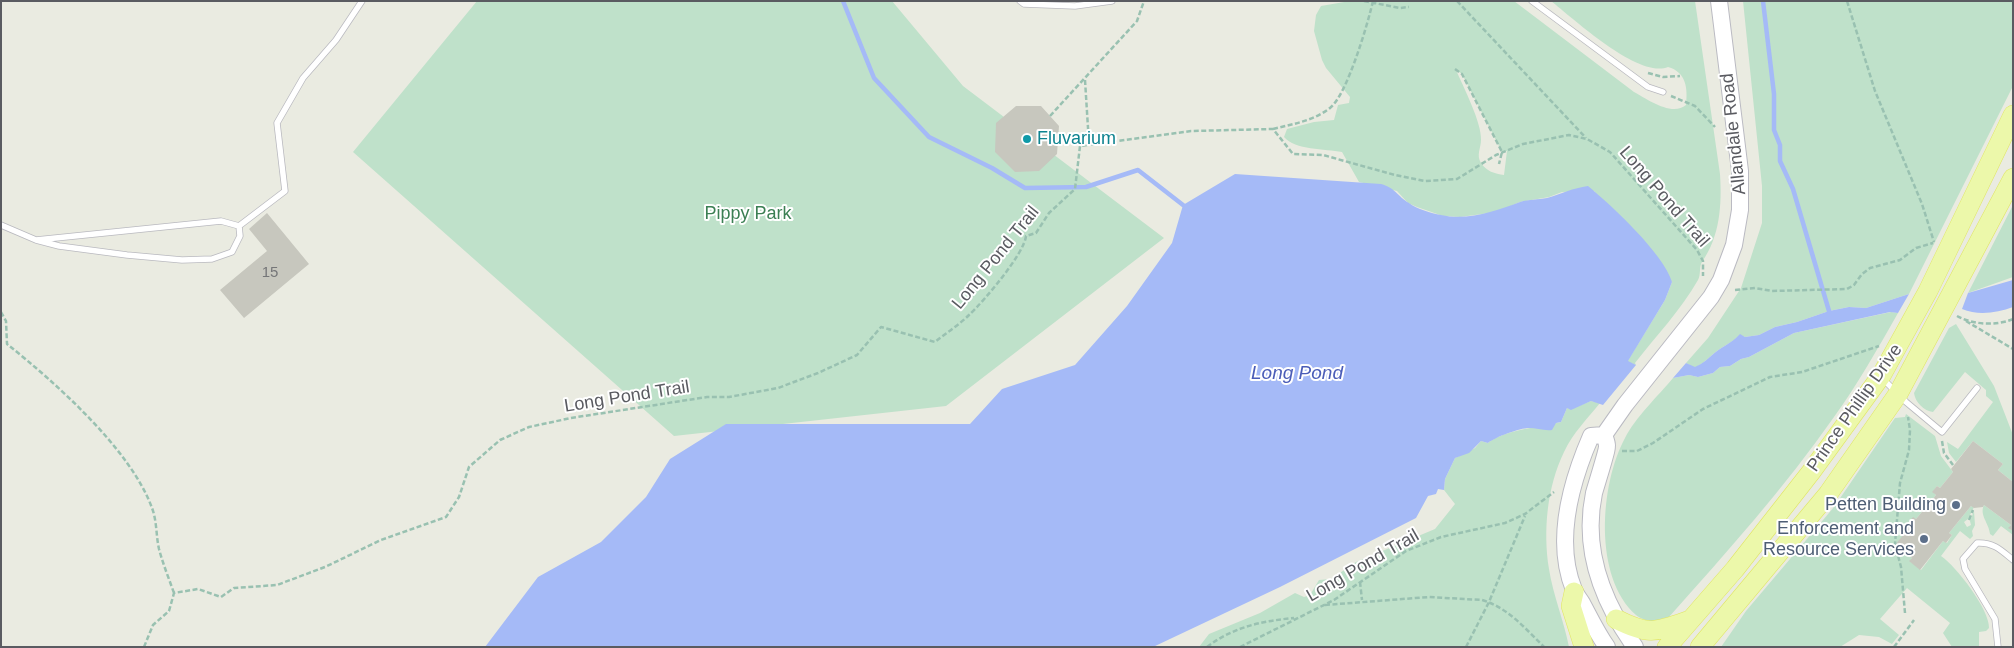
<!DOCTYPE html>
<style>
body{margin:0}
#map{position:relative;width:2014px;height:648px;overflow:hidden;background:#eaebe1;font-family:Helvetica,sans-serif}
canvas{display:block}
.frame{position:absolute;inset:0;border:2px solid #5a5b61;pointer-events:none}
</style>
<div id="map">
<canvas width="2014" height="648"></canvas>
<div class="frame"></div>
</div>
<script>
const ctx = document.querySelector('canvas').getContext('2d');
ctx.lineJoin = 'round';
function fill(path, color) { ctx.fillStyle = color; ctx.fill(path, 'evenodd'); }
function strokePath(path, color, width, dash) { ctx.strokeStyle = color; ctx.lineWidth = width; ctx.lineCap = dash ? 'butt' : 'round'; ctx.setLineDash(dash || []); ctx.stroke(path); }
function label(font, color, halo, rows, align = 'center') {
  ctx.font = font + ' Helvetica,sans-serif'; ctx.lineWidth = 4; ctx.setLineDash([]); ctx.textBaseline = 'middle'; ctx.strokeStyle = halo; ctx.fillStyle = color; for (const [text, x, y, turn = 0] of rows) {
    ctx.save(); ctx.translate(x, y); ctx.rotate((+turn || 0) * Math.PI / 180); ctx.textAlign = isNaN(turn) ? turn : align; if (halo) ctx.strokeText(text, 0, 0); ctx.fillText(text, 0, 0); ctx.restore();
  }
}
fill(new Path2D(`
 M477 1H892L963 86 1164 238 946 406 674 436 353 152Z
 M1350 1H1514L1634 92C1647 99 1672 117 1686 105 1688 88 1686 72 1668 67 1639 79 1575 20 1551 1H1695L1720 174C1722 205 1720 236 1702 262 1699 266 1701 275 1698 280 1681 310 1656 336 1635 363L1636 365 1627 362 1665 300 1672 282 1594 191 1562 192 1549 197 1520 202 1497 212 1460 217 1443 216 1417 207 1408 203 1397 191 1359 182 1342 152C1325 149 1295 150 1284 137L1287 129 1314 122 1334 120 1338 105 1349 103 1350 97 1326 68 1322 60 1314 31 1316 15 1321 6ZM1456 70 1462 74 1502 152 1507 151 1504 175C1495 174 1486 171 1481 163 1476 155 1481 148 1481 140 1482 123 1463 86 1456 70Z
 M1743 1H2013V86L1909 294 1866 308 1849 307 1829 311 1797 322 1775 327 1759 335 1745 337 1740 335C1731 344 1720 347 1711 356 1705 361 1702 364 1695 368L1686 363 1708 338 1741 288 1762 223V186Z
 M2013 205V277L1968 293Z
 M1891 312 1898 313C1878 348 1858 384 1834 417 1785 487 1727 552 1669 617L1653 623C1648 620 1640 619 1636 615 1593 577 1600 484 1625 438 1635 418 1658 396 1673 378L1689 375 1698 377 1713 373 1720 367 1730 366 1741 359 1749 357 1794 333Z
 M1956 324 1994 386 2013 435V482L1998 470 2003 464 1973 441 1956 462 1949 453 1947 442 1958 449 1993 402 1986 396V390L1965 372 1933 412C1924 411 1915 402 1914 393L1949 328Z
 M1591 401 1600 403C1587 419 1573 433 1564 452 1547 487 1543 531 1549 569 1553 595 1564 621 1569 647H1199L1209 634 1260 613 1295 593 1304 597 1310 595 1319 580 1331 579 1356 562 1435 529 1455 504 1444 490 1445 479 1455 458 1475 448 1481 441 1488 443C1503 430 1540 427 1561 422L1567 408 1571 409Z
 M1906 414 1935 436 1941 456 1953 472 1940 488 1937 486 1933 492 1936 495 1916 519 1913 518 1906 526 1909 528 1896 545 1912 558 1910 561 1921 570 1943 541 1947 543 1952 535 1949 533 1971 506 1974 507 1968 519 1964 522 1967 527 1971 525 1970 521 1974 511 1975 525 1972 531 1973 536 1970 539 1960 531 1941 556C1956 566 1990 610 1989 628L1986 631 1979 632V647H1952L1943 633 1950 623 1907 588 1880 619 1899 635 1892 644 1879 637 1859 635 1840 647H1721L1746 611 1834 507 1895 418 1905 417Z
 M1984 505 2011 525 2009 528 2013 531V535L2001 526 1993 536 1990 534C1989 523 1979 515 1984 505Z`), '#bfe1ca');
fill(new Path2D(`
 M1235 174 1381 184C1396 188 1397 196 1409 203 1417 209 1431 213 1441 215 1468 221 1496 211 1520 202 1529 199 1538 200 1547 198 1561 194 1573 188 1588 186 1612 206 1663 253 1672 282L1665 300 1628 361 1636 365 1603 405 1591 401 1571 410 1567 408 1561 422 1556 423 1552 430C1544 431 1536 428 1529 428 1520 428 1495 437 1488 443L1481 441 1469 453 1455 458 1445 479 1444 490 1438 489 1436 494 1428 496 1416 518 1280 587 1153 647H485L538 577 601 542 646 497 670 459 726 424H970L1002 389 1075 365 1127 306 1172 243 1183 205Z
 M2013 280V307C1997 313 1978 316 1962 309L1968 293Z
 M1909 294 1898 313 1890 312 1794 333 1749 357 1741 359 1730 366 1720 367 1713 373 1698 377 1689 375 1673 378 1686 363 1695 367C1702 364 1705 361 1711 356 1720 347 1731 344 1740 334L1745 337 1759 335 1775 327 1797 322 1829 311 1849 307 1866 308Z`), '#a5baf7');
strokePath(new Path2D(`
 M843 1 874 78 929 137 992 168 1025 188 1086 187 1138 170 1183 205
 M1763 1 1774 94V130L1780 145V161L1793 189 1829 311`), '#a5baf7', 4.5);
fill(new Path2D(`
 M1016 106H1041L1059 126 1057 154 1039 171 1015 172 995 152 996 123Z
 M267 213 309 264 244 318 220 290 267 251 249 229Z
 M1973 441 2003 464 1998 470 2013 482V531L2008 528 2011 525 1984 505 1983 507 1974 508 1971 506 1949 533 1952 535 1946 543 1943 541 1920 570 1909 561 1912 558 1895 545 1909 528 1906 526 1913 517 1916 519 1936 495 1932 492 1937 486 1940 488 1953 472 1951 469Z`), '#c7c7be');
const lane = new Path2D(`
 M1020 1 1024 4 1075 6 1112 1
 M1532 1 1648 87 1663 92
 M1 225 36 240 59 246 127 255 182 260 212 259 232 252 240 236 239 226 221 221 36 240
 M239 226 285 191 277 123 303 78 336 40 362 1
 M1882 378 1906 402 1942 432 1977 388
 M1998 647 1995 619 1965 569 1963 559 1977 543C1993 542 2001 550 2013 560`);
const secondary = new Path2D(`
 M1604 435C1605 438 1607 442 1607 446 1608 448 1596 486 1594 493 1582 550 1602 601 1635 647
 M1607 647C1597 633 1590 618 1582 603 1579 598 1576 595 1574 590 1554 541 1571 482 1591 436L1604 435 1625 405 1711 297 1721 280 1734 245 1740 210V171L1719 1`);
const primary = new Path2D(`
 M1574 592 1571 606 1584 647
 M1616 619C1649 636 1656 632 1690 620
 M1667 647 1735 569 1811 472 1881 376 1928 291 2013 115
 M1700 647 1828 494 1898 394 2013 178`);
strokePath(lane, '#b9b9bf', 7);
strokePath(secondary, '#babac2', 18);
strokePath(primary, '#e0e561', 20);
strokePath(new Path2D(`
 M1364 1 1400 8 1409 7
 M1457 1 1586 138
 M1847 1 1875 91 1922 204 1934 242
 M1455 69 1462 74 1502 152 1499 164
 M1648 73 1663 77 1680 76
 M1085 80 1089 144
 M1671 96 1695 106 1715 127
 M1050 116 1137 21 1144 1
 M1273 129C1293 124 1313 121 1330 108 1347 95 1368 23 1373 1
 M1735 290 1755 288 1772 291 1847 289 1854 285 1862 274 1870 268 1900 260 1916 248 1933 243
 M1 312 6 321 7 344C56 383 131 450 152 508 157 521 156 536 159 549 163 564 169 579 174 593
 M1957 316C1973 325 1997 326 2013 319
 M1966 321 2013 349
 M1942 441 1944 453 1953 465
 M1622 451H1637L1653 443 1703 409 1770 377 1802 372 1879 346
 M1969 520 1973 510
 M1360 582 1362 600
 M1325 605 1429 597 1482 600C1507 607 1526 629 1544 647
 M1905 613 1901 567 1895 544 1900 483 1909 450 1910 430 1908 417
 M144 647 153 625 169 611 174 593 198 589 221 597 234 588 277 585 325 567 381 540 446 517 459 497 469 467 500 440 529 427 571 418 707 397H729L778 388 818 373 857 355 881 327 935 342C946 333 959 325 969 315 984 301 1024 254 1026 236L1036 233 1049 213 1075 189 1080 146 1191 131 1273 129 1293 154 1323 155 1395 175 1425 181 1457 179 1496 155 1523 144 1569 135 1587 139 1610 152 1697 250 1703 261V276
 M1207 647C1233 627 1262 621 1294 618
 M1240 647 1334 600 1406 551 1441 537 1505 523 1525 514 1554 492
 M1466 647 1489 602 1525 516
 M1894 647 1914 620`), '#99c1b1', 2.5, [5, 2.5]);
strokePath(lane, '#fff', 5.5);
strokePath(secondary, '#fff', 16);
strokePath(primary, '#ecf8aa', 19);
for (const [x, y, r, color] of [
 [1027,139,5,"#0f9aa8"],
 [1956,505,5,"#5c6f8a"],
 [1924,539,5,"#5c6f8a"]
]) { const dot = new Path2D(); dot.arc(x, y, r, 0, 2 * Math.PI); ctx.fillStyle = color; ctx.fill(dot); strokePath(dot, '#fff', 2); }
label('15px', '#757678', null, [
 ["15",270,273]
]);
label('18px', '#5a5b61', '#fff', [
 ["Allandale Road",1734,134,-96],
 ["Long Pond Trail",1664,197,49],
 ["Long Pond Trail",996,258,-51],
 ["Long Pond Trail",627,397,-9],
 ["Prince Phillip Drive",1855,408,-55],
 ["Long Pond Trail",1363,566,-30]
]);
label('18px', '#0d838f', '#fff', [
 ["Fluvarium",1037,139]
], 'left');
label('18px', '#3b7f53', '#fff', [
 ["Pippy Park",748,214]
]);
label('18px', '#4e5e75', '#fff', [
 ["Petten Building",1946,505],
 ["Enforcement and",1914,529],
 ["Resource Services",1914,550]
], 'right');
label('italic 19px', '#4b5db8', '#fff', [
 ["Long Pond",1297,374]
]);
</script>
